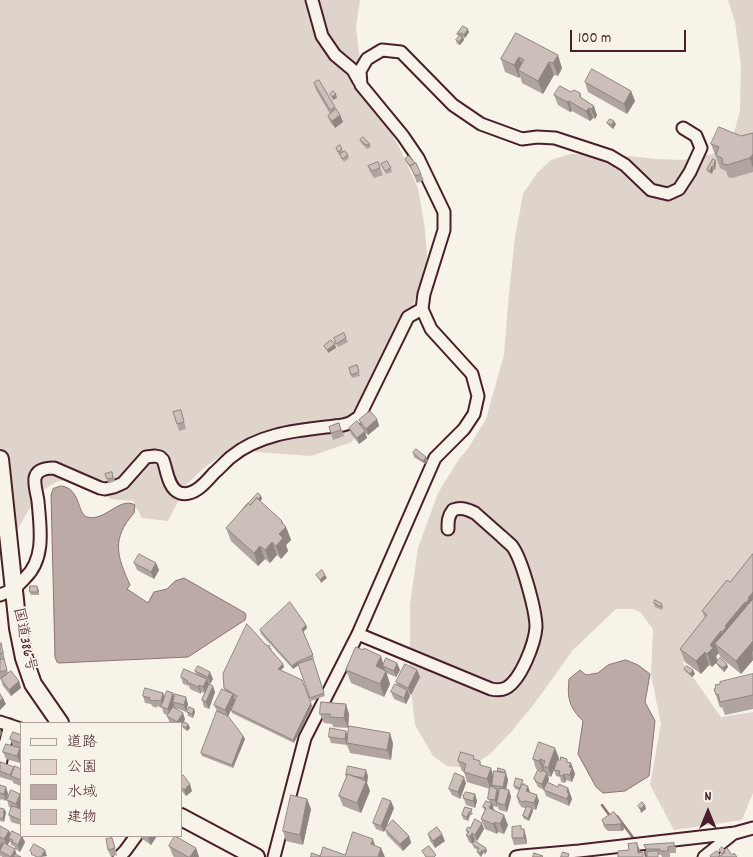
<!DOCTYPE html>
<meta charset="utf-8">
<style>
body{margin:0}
#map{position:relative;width:753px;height:857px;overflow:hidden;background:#f7f3e8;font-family:Dekko,"Klee One",sans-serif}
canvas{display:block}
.legend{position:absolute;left:20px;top:722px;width:162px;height:115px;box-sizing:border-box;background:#f7f3e8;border:1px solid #b29e9c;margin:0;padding:6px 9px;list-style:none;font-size:15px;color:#4a1f2b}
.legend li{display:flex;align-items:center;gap:10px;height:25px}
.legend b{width:25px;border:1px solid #b29e9c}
.north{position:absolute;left:683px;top:787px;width:50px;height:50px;-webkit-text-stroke:4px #f7f3e8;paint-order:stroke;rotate:0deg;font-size:14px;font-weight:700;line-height:20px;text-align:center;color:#4a1f2b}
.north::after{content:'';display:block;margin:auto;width:18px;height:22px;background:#4a1f2b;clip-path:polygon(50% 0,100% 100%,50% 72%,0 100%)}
.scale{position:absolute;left:570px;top:30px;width:116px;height:22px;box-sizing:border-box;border:2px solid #4a1f2b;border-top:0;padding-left:6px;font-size:15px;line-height:18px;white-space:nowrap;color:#4a1f2b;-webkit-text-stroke:4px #f7f3e8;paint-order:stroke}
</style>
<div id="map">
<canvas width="753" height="857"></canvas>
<ul class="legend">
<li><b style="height:6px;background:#f7f3e8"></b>道路</li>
<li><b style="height:14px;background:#ded4cc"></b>公園</li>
<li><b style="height:14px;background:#bcaaa7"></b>水域</li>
<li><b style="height:14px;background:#ccbfb9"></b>建物</li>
</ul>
<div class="north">N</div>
<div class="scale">100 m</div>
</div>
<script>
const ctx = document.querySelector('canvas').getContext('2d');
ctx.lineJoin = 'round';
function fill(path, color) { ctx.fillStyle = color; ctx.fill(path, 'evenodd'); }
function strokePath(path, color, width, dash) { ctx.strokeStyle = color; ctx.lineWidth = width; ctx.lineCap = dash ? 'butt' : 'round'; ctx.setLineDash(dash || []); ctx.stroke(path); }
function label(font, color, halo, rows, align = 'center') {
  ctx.font = font + ' Dekko,"Klee One",sans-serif'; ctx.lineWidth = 4; ctx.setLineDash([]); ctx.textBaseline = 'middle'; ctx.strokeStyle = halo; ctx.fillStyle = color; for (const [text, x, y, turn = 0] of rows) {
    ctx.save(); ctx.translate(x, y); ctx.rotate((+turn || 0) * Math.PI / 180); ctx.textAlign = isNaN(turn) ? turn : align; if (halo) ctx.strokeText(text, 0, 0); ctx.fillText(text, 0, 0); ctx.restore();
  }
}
fill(new Path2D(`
 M0 0H360L356 27 360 61 375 102 400 149 418 188 425 229 427 256 423 277 410 313 398 338 391 369 370 402 352 442 311 456 229 450 204 468 186 485 168 521 142 518 133 501 111 499 95 486 75 480 58 481 43 490 28 511 0 561Z
 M728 0H753V564L733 580 683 663 721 717 753 712V793L742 820 674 830 650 785 661 724 651 675 653 629 640 612 633 609H616L573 650 534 704 512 731 490 754 476 763 459 767 447 766 433 756 415 725 410 680V605L418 548 438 493 459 459 467 450 486 419 504 355 508 304 515 237 523 194 537 173 551 160 570 154H606L658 159 683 160 712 154 723 149 732 141 740 110 741 66 735 22Z`), '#ded4cc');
const water = new Path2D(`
 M61 486C81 488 77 514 87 517 105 522 120 496 135 505L134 513C111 539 117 556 130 585L127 589 148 603 154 592 167 589 175 581 184 578 245 613 246 616 245 620 188 657 59 663 57 662 55 657 51 495 53 489Z
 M626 660 638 665 650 674 645 702 655 721 649 776 625 791 603 793 596 787 578 754 583 721C569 707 567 698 569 679L580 670 586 675 598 673 608 665Z`);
fill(water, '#bcaaa7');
strokePath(water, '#8e7275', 1);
strokePath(new Path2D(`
 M602 805 610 816
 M617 816 634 839
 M645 850 646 857`), '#8e7275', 2.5);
const minor = new Path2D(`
 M312 0 322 36 335 55 353 70 359 81
 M0 595C13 590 16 588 25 578 46 558 40 527 38 501 37 494 34 485 35 478 37 469 46 468 54 468L100 488 105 489 114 487 123 483 146 457 155 456 160 457 163 460C167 470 168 489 180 493 194 497 206 482 214 473 220 468 225 462 231 457 262 431 305 430 343 425L350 423 359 417 408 317 422 309
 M358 634 491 689C496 690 502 690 506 688 521 680 535 643 536 627 536 611 522 559 512 546 509 543 504 539 501 536 492 528 484 521 475 513 467 509 461 507 453 510 448 516 448 521 448 529
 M0 722 21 729
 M0 764 10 725
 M119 857 125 851 136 836
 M274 857 305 738 358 634 435 458 464 429 474 414 478 396 472 374 431 329 422 309 424 294 444 230V212L418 158 403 136 361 85 360 71 367 59 382 50 401 52 453 105 481 124 522 139 537 137 555 138 610 156 625 165 651 190 668 194 679 189 690 172 701 148 696 136 683 128
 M516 857 522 856 579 851 735 833 753 828
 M704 857 734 833`);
const highway = new Path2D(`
 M0 459 18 628 24 658 33 684 60 723
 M181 817 256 857`);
strokePath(minor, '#4a1f2b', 15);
strokePath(highway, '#4a1f2b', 20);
strokePath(minor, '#f7f3e8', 11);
strokePath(highway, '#f7f3e8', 16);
fill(new Path2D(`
 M469 32 465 38 463 37 464 40 460 45 457 44 456 40 459 37 457 34Z
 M516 33 562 68 558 76 554 75 543 94 522 83 520 76 519 78 505 72 501 59Z
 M585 82 631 91 635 101 627 114 588 92Z
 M314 83 335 107 336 110 340 115 343 122 335 128 330 122 328 116 330 114 316 90Z
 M571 92 580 93 582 99 597 115 595 119 593 118 590 121 572 111 570 112 558 105 554 95Z
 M607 123 616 124 613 129 609 126Z
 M753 133V172L732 178 728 177 726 171 720 168 711 144Z
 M360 140 370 144 371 147 367 149 361 143Z
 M336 148 342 149 343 152 348 155 349 158 344 162 340 155H339Z
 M405 159 421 174 424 180 417 183 412 170 406 162Z
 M715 160 716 163 715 170H713L712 174 709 173 707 170Z
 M378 162 383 175 374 178 370 172 368 166Z
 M381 164 391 168 392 172 386 174Z
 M334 338H346L348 342 338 347Z
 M357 365 360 376 352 378 349 368Z
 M183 417 186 429 179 431 177 424Z
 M377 419 379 426 368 435 365 432 367 438 359 444 351 434 349 428 361 426 359 420Z
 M339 423 344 436 333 440 329 427Z
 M413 453 426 457 428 460 425 464 414 457Z
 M113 476 115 481 108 483 107 479Z
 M261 496 262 499 260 501 280 519 286 527 291 540 286 545 288 551 281 559 277 555 270 563 265 559 258 566 231 541 226 528Z
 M753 554V660L741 674 720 657 719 653 716 656 718 661 712 667 709 665 701 674 685 662 680 649 705 618 702 611 730 582Z
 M134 563H156L159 570 154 579 137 570Z
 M39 589V595H31L30 592Z
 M654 603 662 604 663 607 662 610 655 607Z
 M306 625 307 628 303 632 314 658 311 660 313 659 325 696 311 701 299 665 293 669 261 634 260 630Z
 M0 644 3 650 5 660H4L8 673 19 681 21 688 11 696 3 686 1 679H0Z
 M266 645 272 649 271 650 283 664 284 667 281 670 312 706 294 743 232 713 231 710 236 698 234 697 235 700 228 716 243 736 245 739 233 768 202 756 201 753 217 711 214 705 225 690 224 688Z
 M397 663 400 670 396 677 386 673 390 684 384 697 351 683 346 670 384 664Z
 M716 663 728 667 724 672 718 666Z
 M684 669 693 670 695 674 692 677 686 672Z
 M417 670 420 677 411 695 409 694 410 696 406 704 394 699 391 692 398 686 396 682Z
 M195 671 213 679 210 684 208 683 215 692 209 709 204 707 202 700 205 693 201 692V694L190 689 189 686 183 684 181 677 196 674Z
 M753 674V709L725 715 722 707 720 708 716 695Z
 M163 693 165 697 173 693 174 696 188 704 186 712 176 708 185 719 184 722 188 724 190 728 187 731 183 728 181 723H170L167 716 168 715 164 714 162 708 157 706V708L152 706 151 704 145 703 143 696Z
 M194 709 195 712 193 718 188 716 187 712Z
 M320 714H349L348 728 333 727 332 724 324 723Z
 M346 731 348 736 393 743 391 760 350 753 347 745 331 743 329 737Z
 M21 735V749L20 748 21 752V759L20 763 6 759 3 752 13 746 10 739Z
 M559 758 558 760 571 763 575 774 572 782 566 780 565 783 561 782 560 777 556 776 554 770 551 777 548 776 549 779 548 783 558 787 568 788 572 799 569 806 546 796 544 790 538 787 534 779 541 771 536 769 533 759Z
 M475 759 480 761 481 765 493 776 498 771 505 770 508 780 506 790H509L511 797 507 812 499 810 497 805V807L492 806 494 810 508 825 504 834 498 832 497 834 485 829 481 819 485 811 483 807 490 802 488 799 490 789 467 782 464 772 462 771 458 761Z
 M0 765 21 769V786L13 783V781L0 777Z
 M346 775 368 776 367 783 370 791 361 813 343 806 339 796 347 777Z
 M181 777 192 791 186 796 181 790Z
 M466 783 460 799 452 795 449 789Z
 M525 783 524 785 530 792 539 801 536 810 532 809 533 811 529 821 524 819 523 816 526 808H524L521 807 520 804H519L517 797 519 790 515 789 514 786Z
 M0 785 6 787 8 794 6 801 1 799 0 801Z
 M11 790 19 808 21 809V825L11 822 9 815 12 808 9 807 7 800Z
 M475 794 477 801 475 808 466 805 463 796Z
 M307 799 311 809 303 845 286 841 283 831Z
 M465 807 473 813 472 815H470L468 821 463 819 462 815Z
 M0 808 4 809 6 812 4 822 0 821Z
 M394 808 386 828 409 836 411 843 403 851 387 835 385 829 384 832 376 829 373 823Z
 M602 820 622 823 624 829 622 831H608L604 827Z
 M0 826 9 831 10 834 22 836 25 842 20 852 15 849 14 846 11 845 10 841 7 845 17 855 21 857H2L1 855 0 857Z
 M470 828 484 829 477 841 475 840 472 844 469 842 466 835 467 833 466 830Z
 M522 829 526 836 527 844 514 845 512 838Z
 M428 834 445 841 435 848 430 841Z
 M140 836H157L151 845 141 838Z
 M112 838 117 855 111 857 108 850Z
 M674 843 676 849V853H670V857H662L661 855 647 852 644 845Z
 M473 845 487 851 485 854 483 853 481 857 479 855 477 852 478 850 474 848Z
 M169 846 196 848 199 857H174L173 856Z`), '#afa49f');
fill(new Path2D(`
 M468 29 469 32 465 38 464 35Z
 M461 34 462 38 463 37 464 40 460 45 459 42Z
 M558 55 562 68 558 76 553 63Z
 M519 57 524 70H518L520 76 519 78 514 65Z
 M549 62 554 75 543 94 538 81Z
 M631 91 635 101 627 114 624 104Z
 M336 94 337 98 333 100 332 97Z
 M569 101 572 111 570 112 567 102Z
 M594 106 597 115 595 119 591 109Z
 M589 108 593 118 590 121 586 111Z
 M340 115 343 122 335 128 332 121Z
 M614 121 616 124 613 129 611 125Z
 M753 154V168L750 158Z
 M715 160 716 163 715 170 714 167Z
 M712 166 713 170 712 174 710 171Z
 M335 344 336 348 328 353 327 350Z
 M377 419 379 426 368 435 366 429Z
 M365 431 367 438 359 444 357 438Z
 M426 457 428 460 425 464 423 461Z
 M261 496 262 499 248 515 246 512Z
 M282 521 285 528 286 527 291 540 286 545 288 551 281 559 276 546 279 534 281 522Z
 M272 542 277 555 270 563 265 550Z
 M260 546 265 559 258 566 254 553Z
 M156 563 159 570 154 579 151 572Z
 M325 575 327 578 321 583 320 580Z
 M753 592V613L751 616 746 603 748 598Z
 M745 602 750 615 727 645 722 632 725 626Z
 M306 625 307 628 303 632 302 629Z
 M721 631 725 644H715L719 653 716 656 718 661 712 667 707 654 710 645Z
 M753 641V652L752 651 753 660 741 674 736 661Z
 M705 652 709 665 701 674 696 661Z
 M381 656 384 666H383L385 670 376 666Z
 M297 662 298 665 293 669 292 666Z
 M397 663 400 670 396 677 394 671Z
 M283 664 284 667 279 672 278 669Z
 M727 664 728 667 724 672 723 668Z
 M417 670 420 677 411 695 408 688Z
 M693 670 695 674 692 677 690 674Z
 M386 671 390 684 384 697 380 684Z
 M210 672 213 679 210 684 208 677Z
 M207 679 209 685 206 694 203 687Z
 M19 681 21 688 11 696 9 690Z
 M199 685 201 692V694L198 687Z
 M213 686 215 692 209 709 206 702Z
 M407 690 410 696 406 704 404 698Z
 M163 693 166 699 163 708 161 701Z
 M173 693 176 700 173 702 174 705 170 716 168 709Z
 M233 694 235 700 228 717 225 710Z
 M186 697 188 704 186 712 184 705Z
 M3 698 6 704 0 710V701Z
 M311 703 312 706 294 743 293 740Z
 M346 704 349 714 348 728 344 718Z
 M194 709 195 712 193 718 192 714Z
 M183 713 185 719 181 726V723H177V722Z
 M188 724 190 728 187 731 186 728Z
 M0 728 2 733 0 737Z
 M346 731 349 738 347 743V746L345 739Z
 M390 733 393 743 391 760 387 750Z
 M243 736 245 739 233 768 232 765Z
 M20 748 21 752V759L20 763 17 756Z
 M555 748 559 758 551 777 548 768Z
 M540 759 544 769 543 771 539 761Z
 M571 763 575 774 572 782 570 775 569 767Z
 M491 768 494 778 491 789 487 779Z
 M366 770 368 776 367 783 370 791 361 813 357 803 366 783 364 778Z
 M505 770 508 780 505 794 503 787Z
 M547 773 549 779 544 790 542 784Z
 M564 774 566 780 565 783 563 776Z
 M464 777 466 783 460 799 458 792Z
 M190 784 192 791 186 796 184 790Z
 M528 786 530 792 526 791Z
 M6 787 8 794 6 801 4 794Z
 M568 788 572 799 569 806 567 799V792Z
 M497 789 499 796 497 803V807L495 800Z
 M509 790 511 797 507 812 505 805Z
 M20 794 21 797V804L19 811 16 804Z
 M475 794 477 801 475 808 473 801Z
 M537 795 539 801 536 810 534 803Z
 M307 799 311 809 303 845 300 835Z
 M391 801 394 808 384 832 381 826Z
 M492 803 495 813 489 808Z
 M645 805 646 809 641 813 640 809Z
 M532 808 533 811 529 821 528 818Z
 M4 809 6 812 4 822 3 819Z
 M469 812 470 815 468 821 467 817Z
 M504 815 508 825 504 834 500 824Z
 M495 822 498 832 497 834 493 824Z
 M482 823 484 829 477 841 475 835Z
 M622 823 624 829 622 831 620 824Z
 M524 829 526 836 527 844 524 838Z
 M9 831 12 837 9 838 10 841 7 846 4 839Z
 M472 833 475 840 472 844 470 837Z
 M442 834 445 841 435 848 433 841Z
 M22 836 25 842 20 852 18 845Z
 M150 836H157L151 845 148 838Z
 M409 836 411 843 403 851 400 844Z
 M373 839 377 852 371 844Z
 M2 842 4 848 0 851V845Z
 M637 843 641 853H638Z
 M196 848 199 857H190Z
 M381 848 385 857H378Z
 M486 848 487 851 485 854 484 851Z
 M15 849 17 856V857H11Z
 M45 850 47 856 41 857Z
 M482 850 483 853 481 857 480 853Z`), '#8f8682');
const building = new Path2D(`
 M463 26 468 29 464 35 461 33 457 34Z
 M516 33 558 55 553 63 549 62 538 81 518 70 524 60 519 57 514 65 501 59Z
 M461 34V37H463L459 42 456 40Z
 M592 69 631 91 624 104 585 82Z
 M319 80 335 107 330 110 314 83Z
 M560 86 571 92 574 90 580 93V97L594 106 591 109 589 108 586 111 569 101 567 102 554 95Z
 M333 91 336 94 332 97 330 94Z
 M336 109 340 115 332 121 328 116Z
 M610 119 614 121 611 125 607 123Z
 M719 127 741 136 753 133V154L750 158 727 165 723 164 722 158 716 155 719 147 711 144Z
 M363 137 370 144 366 145 360 140Z
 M340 145 342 149 338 152 336 148Z
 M345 151 348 155 342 159 340 154Z
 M409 156 415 163 410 166 411 167 405 159Z
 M713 159 715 160 714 167 712 166 710 171 707 170Z
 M387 161 391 168 385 171 381 164Z
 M378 162 380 168 372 171 368 166Z
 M416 163 421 174 415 176 410 166Z
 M344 333 346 338 336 344 334 338Z
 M331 340 335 344 327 350 324 346Z
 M357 365 359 372 351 375 349 368Z
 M181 410 184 422 177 424 173 412Z
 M370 411 377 419 366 429 359 420Z
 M357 421 365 431 357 438 349 428Z
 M339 423 341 430 331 433 329 427Z
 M416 449 426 457 423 461 413 453Z
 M112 472 113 478 107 479 105 474Z
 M258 493 261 496 258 499 257 498 250 505 248 503 243 509Z
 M257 498 282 521 281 522 286 527 279 534 283 538 276 546 272 542 265 550 260 546 254 553 226 528 248 503 250 505Z
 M139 554 156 563 151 572 134 563Z
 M753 554V592L748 598 749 599 746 603 745 602 725 626 726 627 724 630 722 632 721 631 710 645 713 648 707 654 705 652 696 661 680 649 707 615 702 611 727 580 730 582Z
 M322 570 325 575 320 580 316 575Z
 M30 586H37L38 592H30Z
 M753 599V641L736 661 715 644Z
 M655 600 662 604 661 607 654 603Z
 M290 602 306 625 302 629 313 655 297 662 292 666 260 630Z
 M247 624 266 645 270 646 269 648 283 664 278 669 302 680 311 703 293 740 231 710 237 696 224 688 223 674Z
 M1 643 3 653 0 654V644Z
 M356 647 363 650 364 648 381 656 376 666 386 671 380 684 346 670Z
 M386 658 397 663 394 671 383 666Z
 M720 658 727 664 723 668 716 663Z
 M4 659 7 670 0 672V660Z
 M313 659 324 693 310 698 298 664Z
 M405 664 417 670 408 688 396 682Z
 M198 666 210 672 208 677 195 671Z
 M687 666 693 670 690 674 684 669Z
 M184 669 207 679 203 687 199 685 198 687 187 682 188 681 181 677Z
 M11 671 19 681 9 690 1 679Z
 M753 674V695L720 702 718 694 716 695 714 689 716 688 715 685 720 684V682Z
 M209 684 213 686 206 702 202 700Z
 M395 684 407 690 404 698 391 692Z
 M145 688 163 693 161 701 155 700 154 701 149 700 150 698 143 696Z
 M222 689 233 694 225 710 214 705Z
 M167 691 173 693 168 709 161 707Z
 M0 694 3 698 0 701Z
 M175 694 186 697 184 705 173 702Z
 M321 702 346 704 344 718 330 717V714H320Z
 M173 707 183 713 177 722 167 716Z
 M189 707 194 709 192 714 187 712Z
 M217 711 228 716 243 736 232 765 201 753Z
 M184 722 188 724 186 728 181 725Z
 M349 726 390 733 387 750 347 743Z
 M330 728 346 731 345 739 329 737Z
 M13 732 21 735V743L10 739Z
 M539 742 555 748 548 768 543 766 545 761 540 759 539 761 533 759Z
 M6 744 20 748 17 756 3 752Z
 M461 752 474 756 473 759 480 761V765L491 768 487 779 464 772 466 764 458 761Z
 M561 757 567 759V762L571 763 569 767 572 768 570 775 564 774 563 776 559 775 560 771 554 770 557 760H560Z
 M1 762 14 767 10 775 0 771V765Z
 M15 766 21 769V780L11 776Z
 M348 766 366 770 364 778 353 776 348 774V775H346Z
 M498 768 505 770V773L498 771Z
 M538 770 541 772 542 770 547 773 542 784 535 781 536 780 534 779Z
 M494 771 506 773 503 787 492 785Z
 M455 773 464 777 458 792 449 789Z
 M348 774 366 781 357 803 339 796Z
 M183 775 190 784 184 790 181 787V777Z
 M516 778 523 780 520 788 514 786Z
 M547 782 558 787 559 784 568 788 567 792 569 793 567 799 544 790Z
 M522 784 528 786 526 791 537 795 534 803 525 801 522 802 519 800V798L517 797Z
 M0 785 6 787 4 794 0 793Z
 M490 786 497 789 495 800 488 799Z
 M500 788 509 790 505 805 497 803Z
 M11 790 20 794 16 804 7 800Z
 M466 792 475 794 473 801 463 798 464 796H463Z
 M291 795 307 799 300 835 283 831Z
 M383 798 391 801 381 826 373 823Z
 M486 801 492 803 489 808 504 815 500 824 495 822 493 824 481 819 486 808 483 807Z
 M642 802 645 805 640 809 638 806Z
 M12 806 21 809V820L9 815Z
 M527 806 532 808 528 818 523 816Z
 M465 807 472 809 471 812H469L467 817 462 815Z
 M0 808 4 809 3 819 0 818Z
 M614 812 622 823 620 824 605 825 602 820Z
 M475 819 482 823 475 835 472 833 470 837 466 835 469 832 466 830 468 827 470 828Z
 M393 820 409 836 400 844 385 829Z
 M0 826 9 831 4 839 0 837Z
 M521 826V829H524V838H512V827Z
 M437 827 442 834 433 841 428 834Z
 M12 831 22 836 18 845 12 842 13 840 9 838Z
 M353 832 373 839 371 844 381 848 378 857H320L323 847 345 855Z
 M175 836 196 848 190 857H188L169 846Z
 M112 838 115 848 108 850 106 839Z
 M475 841 486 848 484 851 482 850 480 853 477 852 479 848 473 845Z
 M4 843 15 849 11 857 0 851Z
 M637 843 638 853 643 852V857H618V851L629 850 628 844Z
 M674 843V846L668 847V851H660V849H646L644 845Z
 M34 844 45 850 41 857H37L31 854 32 853 30 851Z
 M429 846 436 855 434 857H426L422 851Z
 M722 847 725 850 724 851V852L722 854 719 850Z
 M727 848 732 855 734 853 737 857H718L725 853 724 851Z
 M658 851V857H647V852Z
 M717 851 720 855 718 857H711L710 856Z
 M563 852 569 854 568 857H561Z
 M312 853 320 856V857H311Z
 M534 853 543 856 542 857H533Z
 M15 854 21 857H14Z`);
fill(building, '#ccbfb9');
strokePath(building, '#8f8682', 1);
label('15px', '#4a1f2b', '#f7f3e8', [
 ["国道386号",23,640,78]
]);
</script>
